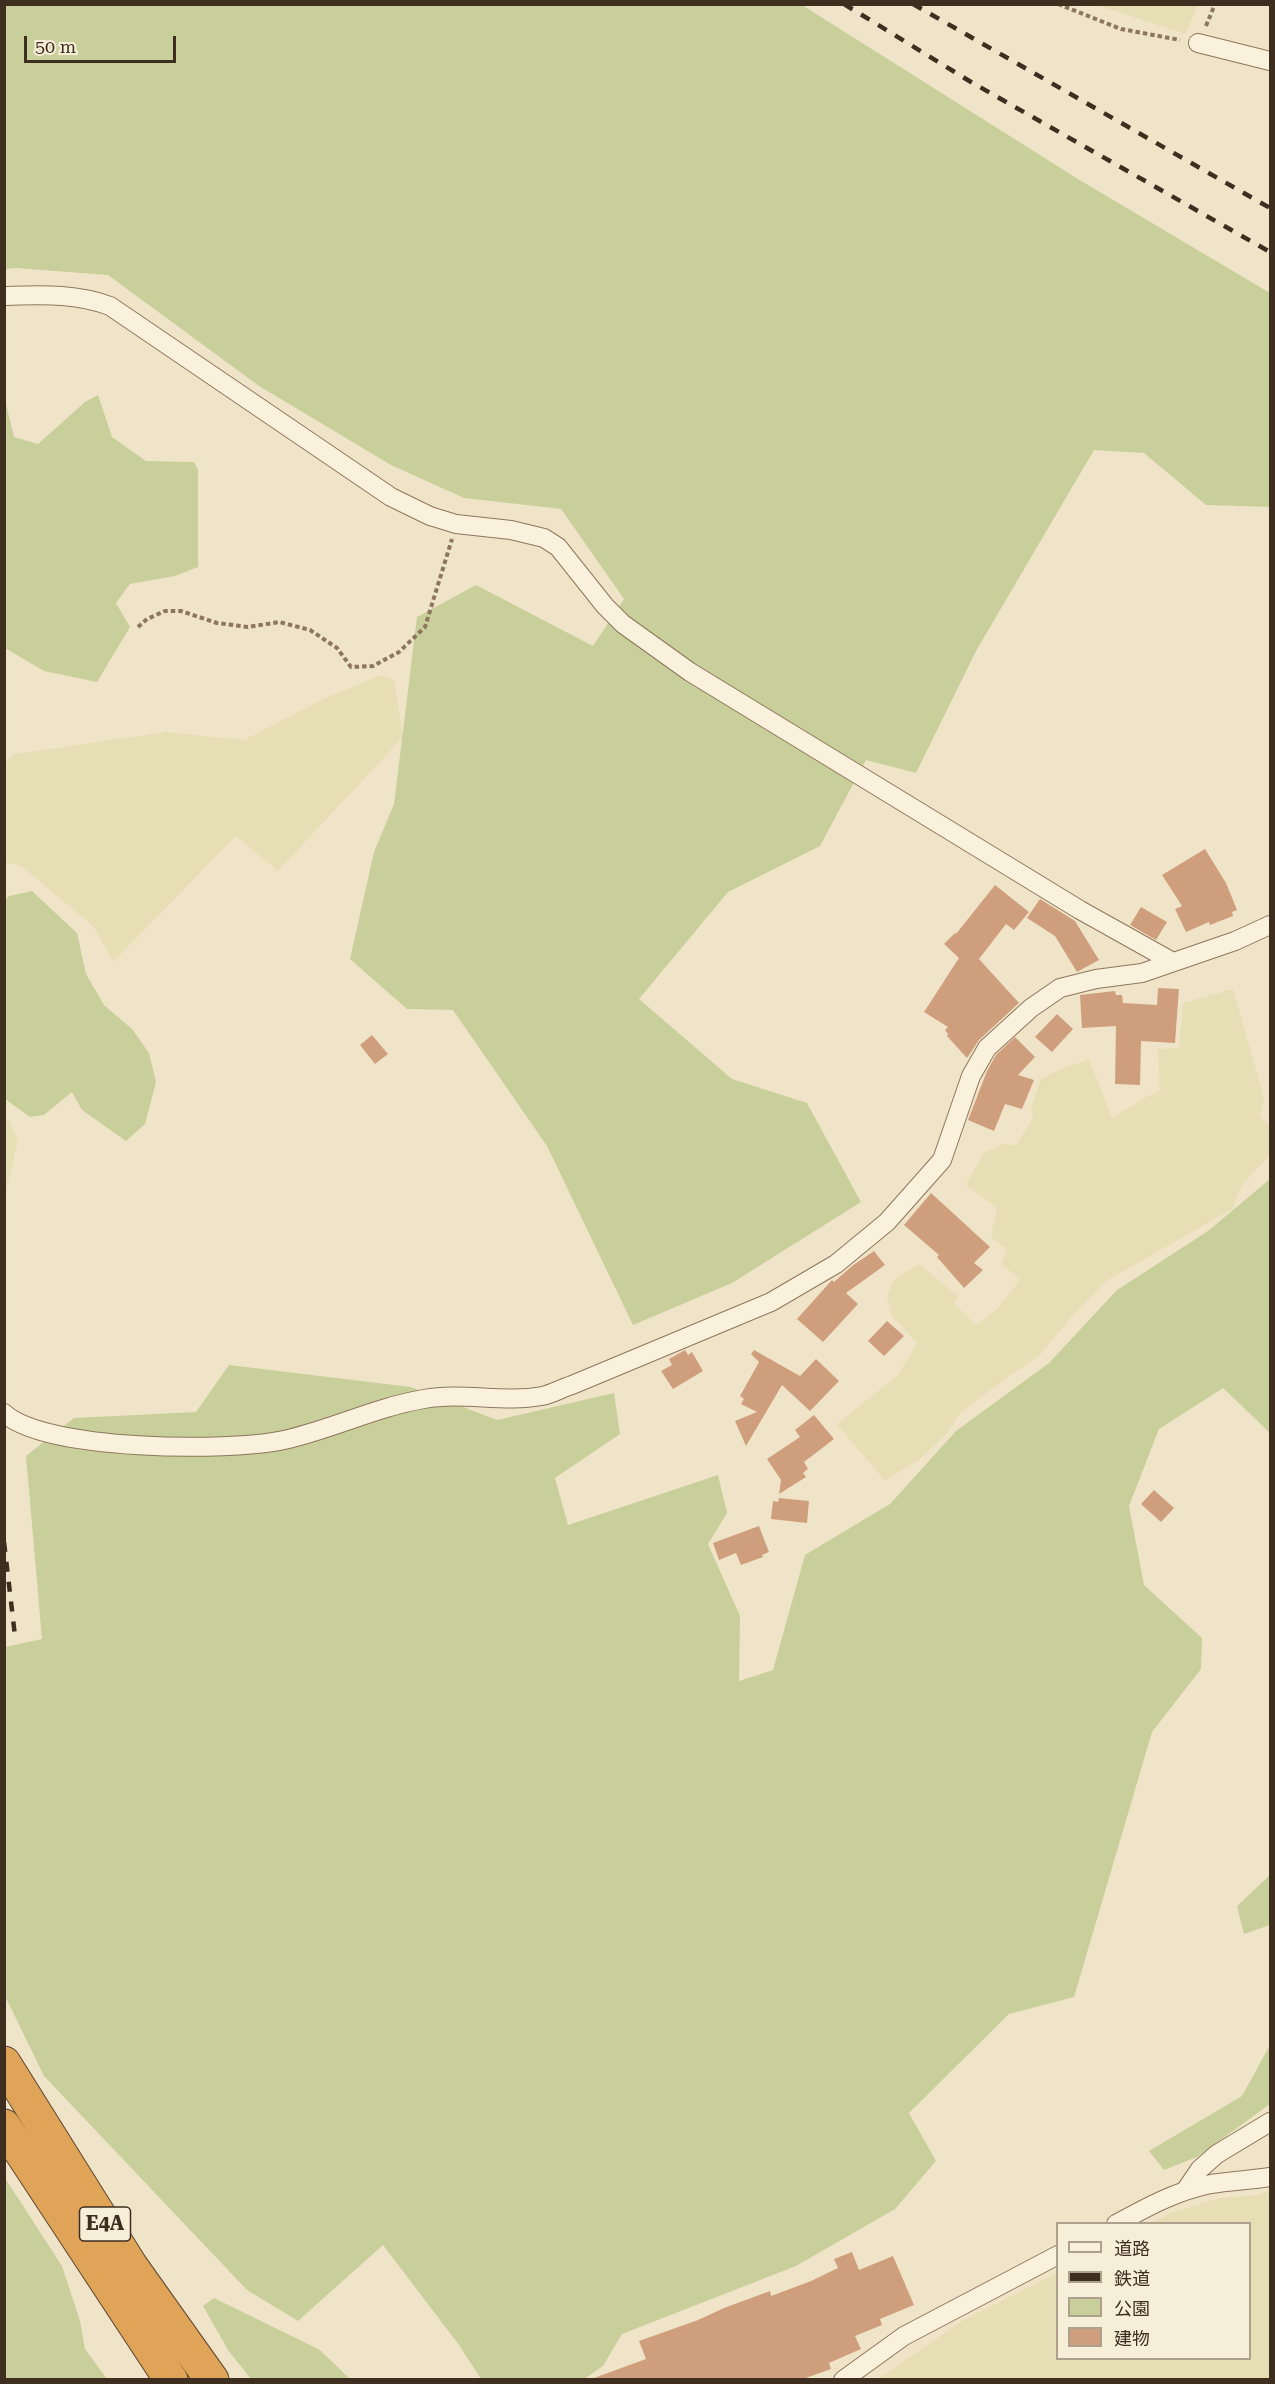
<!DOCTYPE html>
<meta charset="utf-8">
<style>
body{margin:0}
#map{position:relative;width:1275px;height:2384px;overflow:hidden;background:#f0e4c8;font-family:"Roboto Serif","Noto Sans JP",serif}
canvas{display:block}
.frame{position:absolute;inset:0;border:6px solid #3d2e20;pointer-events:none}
.legend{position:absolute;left:1056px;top:2222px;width:195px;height:138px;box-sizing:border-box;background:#f7eed8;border:2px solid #ada18e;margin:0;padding:8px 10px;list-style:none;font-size:18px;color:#3d2e20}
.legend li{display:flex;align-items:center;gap:12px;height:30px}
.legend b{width:30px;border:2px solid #ada18e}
.scale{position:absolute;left:24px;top:36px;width:152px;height:27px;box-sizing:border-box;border:3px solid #3d2e20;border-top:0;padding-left:8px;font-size:18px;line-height:21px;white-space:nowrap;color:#3d2e20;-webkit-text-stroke:4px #f7eed8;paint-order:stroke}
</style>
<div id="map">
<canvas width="1275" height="2384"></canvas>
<div class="frame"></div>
<ul class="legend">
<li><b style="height:8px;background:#faf1dc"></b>道路</li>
<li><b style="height:8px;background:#3d2e20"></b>鉄道</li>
<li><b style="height:16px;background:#c9cf9b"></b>公園</li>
<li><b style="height:16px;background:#cf9f7d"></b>建物</li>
</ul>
<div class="scale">50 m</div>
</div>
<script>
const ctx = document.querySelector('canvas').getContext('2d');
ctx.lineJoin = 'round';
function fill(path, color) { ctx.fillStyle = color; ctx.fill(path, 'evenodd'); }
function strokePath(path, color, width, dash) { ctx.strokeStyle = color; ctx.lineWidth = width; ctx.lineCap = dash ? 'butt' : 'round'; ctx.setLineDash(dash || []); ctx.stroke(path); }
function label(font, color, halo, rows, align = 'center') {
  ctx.font = font + ' "Roboto Serif",serif'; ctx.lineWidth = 4.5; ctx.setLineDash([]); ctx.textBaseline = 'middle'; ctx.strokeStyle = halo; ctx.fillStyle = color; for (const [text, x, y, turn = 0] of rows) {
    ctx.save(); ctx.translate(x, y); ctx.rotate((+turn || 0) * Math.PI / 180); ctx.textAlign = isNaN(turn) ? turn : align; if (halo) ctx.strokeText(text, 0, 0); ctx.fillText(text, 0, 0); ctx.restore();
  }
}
fill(new Path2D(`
 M1097 5H1198L1185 34Z
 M381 675 394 680 403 737 278 871 236 836 113 962 94 927 20 865 5 863V762L15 754 166 732 244 740 326 698Z
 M1233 989 1264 1098 1260 1116 1270 1127V1155L1242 1185 1232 1209 1106 1281 1073 1315 1040 1355 998 1384 959 1414 947 1433 920 1459 885 1481 837 1424 899 1374 917 1343 892 1316 887 1296 894 1280 919 1264 958 1296 954 1303 976 1325 998 1308 1020 1280 1001 1263 1008 1250 991 1237 997 1208 966 1185 983 1154 1003 1144 1016 1145 1033 1118 1031 1107 1041 1080 1052 1073 1089 1059 1112 1118 1146 1097 1160 1091 1158 1049 1179 1048 1183 1003Z
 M5 1119 9 1120 18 1141 5 1197Z
 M1270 2190V2379H878L962 2321 1057 2273 1058 2358H1250V2224L1151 2223 1173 2212 1220 2198 1257 2195Z`), '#e6deb5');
fill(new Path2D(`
 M5 5H802L1078 179 1270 293V507L1206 505 1144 453 1094 450 976 651 916 773 866 760 820 846 728 892 639 999 732 1079 807 1103 861 1202 732 1283 633 1325 547 1146 453 1010 407 1009 350 959 374 852 394 804 417 617 476 585 593 646 624 599 561 509 464 498 391 465 259 386 108 275 16 268 5 269Z
 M98 395 112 437 146 461 194 462 198 470V567L175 576 130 584 116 603 130 627 97 682 44 671 5 648 4 396 14 437 38 444 85 402Z
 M32 891 77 933 86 974 104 1005 132 1029 149 1053 156 1082 145 1124 126 1141 82 1110 72 1092 44 1115 30 1117 5 1099V900L9 896Z
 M1270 1179V1433L1223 1388 1159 1429 1129 1506 1144 1585 1202 1638 1201 1669 1152 1732 1074 1997 1009 2014 909 2113 936 2161 895 2209 796 2266 622 2334 603 2366 584 2379H481L459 2345 383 2245 298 2321 247 2290 44 2076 5 1996V1647L42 1639 26 1456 74 1418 196 1412 229 1365 411 1387 497 1420 614 1393 620 1434 555 1478 568 1525 718 1475 727 1513 708 1544 740 1616 739 1681 773 1670 805 1555 890 1504 956 1431 1049 1363 1117 1290 1208 1231Z
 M1270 1875V1925L1244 1934 1237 1906Z
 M1270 2045V2104L1197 2157 1164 2170 1149 2151 1242 2096Z
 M5 2178 62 2266 80 2321 85 2349 107 2379H5Z
 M214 2298 320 2350 350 2379H251L228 2350 203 2306Z`), '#c9cf9b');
fill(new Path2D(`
 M1205 849 1226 883 1237 910 1232 912 1233 916 1210 925 1209 922 1186 932 1175 909 1182 906 1162 875Z
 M995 885 1029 912 1014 930 1006 924 979 959 1019 1003 979 1040 967 1058 947 1036 948 1034 945 1030 948 1027 924 1012 959 958 944 944 955 933 956 934Z
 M1040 899 1075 921 1099 960 1077 972 1055 936 1027 918Z
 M1141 907 1167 922 1156 940 1130 925Z
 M1158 988 1179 989 1175 1043 1141 1041 1140 1085 1115 1084 1116 1026 1082 1028 1080 995 1115 991 1116 995H1122L1123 1003 1157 1005Z
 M1057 1014 1073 1029 1052 1052 1035 1037Z
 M372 1035 388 1054 375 1064 360 1045Z
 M1015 1037 1035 1057 1018 1075 1034 1080 1022 1109 1005 1104 994 1131 968 1120 987 1071 996 1055Z
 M931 1193 990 1247 974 1263 983 1270 964 1288 937 1257 939 1255 904 1225Z
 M874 1251 885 1265 846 1293 858 1304 823 1342 797 1319 832 1280 834 1282 852 1266Z
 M887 1321 904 1336 884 1356 868 1341Z
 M685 1350 688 1355 692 1352 703 1371 673 1389 661 1371 672 1365 669 1359Z
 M754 1350 800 1376 816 1359 839 1381 810 1411 782 1385 746 1446 735 1421 757 1412 741 1404 744 1399 740 1396 759 1362 751 1354Z
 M814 1415 834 1439 804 1462 808 1469 803 1473 806 1477 779 1494 781 1480 767 1459 800 1437 795 1430Z
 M1154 1490 1174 1508 1161 1522 1141 1504Z
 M779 1498 809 1501 807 1523 771 1519 773 1501 778 1502Z
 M759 1526 769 1552 762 1555 763 1557 741 1565 736 1553 719 1560 713 1543Z
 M852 2252 859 2270 893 2256 914 2305 880 2319 882 2325 855 2336 861 2349 829 2363 831 2369 803 2379H594V2378L646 2359 639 2341 698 2320 724 2308 770 2291 771 2296 811 2281 838 2268 834 2259Z`), '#cf9f7d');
const street = new Path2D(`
 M1198 43 1270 61
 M4 296C42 295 75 293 110 306L391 497 430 516 456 524 511 530 544 538 558 547 605 606 623 624 690 672 1080 910 1173 962
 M4 1413C45 1451 229 1452 284 1440 330 1430 376 1407 424 1399 463 1392 503 1403 542 1396 552 1394 562 1388 572 1385L771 1302 836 1264 887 1222 942 1160 971 1076 987 1048 1031 1008 1060 988 1096 979 1142 973 1235 941 1270 925
 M1185 2191 1200 2169 1217 2154 1270 2122
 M1116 2224C1147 2207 1176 2191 1211 2184 1230 2181 1251 2180 1270 2177
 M843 2380 904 2336 1058 2255`);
const highway = new Path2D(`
 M4 2063 131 2266 212 2380
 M4 2126 171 2380`);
strokePath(street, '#8d765c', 20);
strokePath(highway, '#5b4430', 35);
strokePath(new Path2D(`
 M1058 4 1121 29 1180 40
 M1206 26 1215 4
 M138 627 147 619 165 611H181L217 623 248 627 279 622 310 630 337 648 351 667 373 666 399 652 425 627 452 539`), '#8d765c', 4, [4.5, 3]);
strokePath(street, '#faf1dc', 18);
strokePath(highway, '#e0a458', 33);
strokePath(new Path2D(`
 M844 4 971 82 1270 252
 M913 4 1270 208
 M4 1542 15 1636`), '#3d2e20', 4.5, [10, 10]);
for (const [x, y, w] of [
 [105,2224,51]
]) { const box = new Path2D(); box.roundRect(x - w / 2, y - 17, w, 34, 4.5); ctx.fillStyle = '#f7eed8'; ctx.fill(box); strokePath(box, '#3d2e20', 1.5); }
label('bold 20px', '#3d2e20', null, [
 ["E4A",105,2224]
]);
</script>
